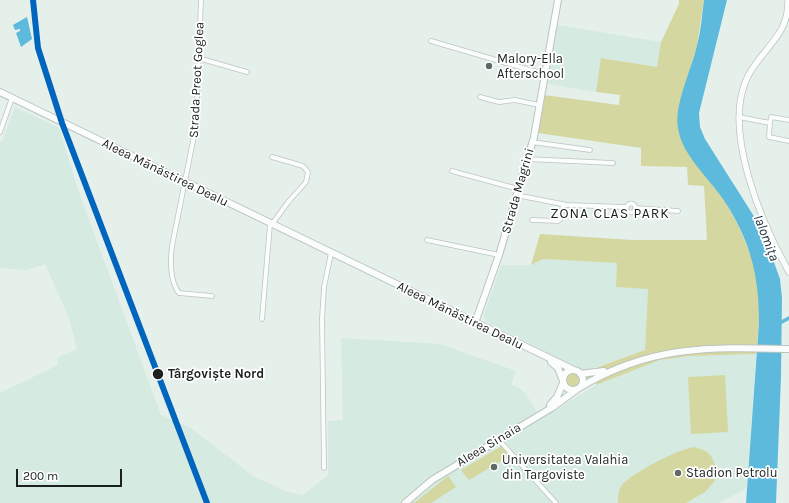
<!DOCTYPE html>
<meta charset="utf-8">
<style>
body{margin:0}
#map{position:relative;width:789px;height:503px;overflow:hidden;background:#e5f0eb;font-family:Karla,sans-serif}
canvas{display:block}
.scale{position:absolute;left:16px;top:469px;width:106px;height:18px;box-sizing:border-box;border:2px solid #1a211f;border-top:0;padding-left:5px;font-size:12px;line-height:14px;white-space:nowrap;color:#1a211f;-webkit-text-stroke:3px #fff;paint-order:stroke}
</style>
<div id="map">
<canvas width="789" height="503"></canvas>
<div class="scale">200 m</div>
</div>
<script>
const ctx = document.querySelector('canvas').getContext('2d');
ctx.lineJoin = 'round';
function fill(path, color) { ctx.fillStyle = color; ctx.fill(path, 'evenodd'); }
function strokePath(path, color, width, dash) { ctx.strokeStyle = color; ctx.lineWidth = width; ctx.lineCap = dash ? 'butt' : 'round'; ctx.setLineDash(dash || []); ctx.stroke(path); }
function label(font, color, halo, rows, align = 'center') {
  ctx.font = font + ' Karla,sans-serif'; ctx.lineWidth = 3.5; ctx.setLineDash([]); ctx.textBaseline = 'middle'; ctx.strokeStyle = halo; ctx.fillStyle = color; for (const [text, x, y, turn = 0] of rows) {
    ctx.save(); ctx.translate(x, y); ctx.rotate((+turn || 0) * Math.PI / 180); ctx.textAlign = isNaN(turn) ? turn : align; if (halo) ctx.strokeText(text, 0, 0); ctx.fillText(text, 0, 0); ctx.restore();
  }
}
fill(new Path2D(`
 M557 25 661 42 657 67 602 58 596 92 548 84Z
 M15 107 59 128 78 190 161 415 191 428 253 476 288 492 303 495 328 475V421L343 420 341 338 440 344 516 371 511 385 518 387 526 394 541 419 596 385 660 360 690 356 756 354 747 488 719 503H0V393L58 365 57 358 77 349 69 318 45 264 26 270 0 268V141L2 142Z
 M543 259 617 263 648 288 645 350 591 369H581L486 322 484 315 501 265H531Z`), '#d5eae1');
fill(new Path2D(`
 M679 0H704L697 45 678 115 739 227 754 263 759 293V322L756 354 690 356 660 360 596 385 597 377 586 382 585 376 597 374 598 367 645 350 648 289 616 287 617 263 543 259 531 265 540 234 633 240H707L704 186 688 185 687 167 641 166V148L538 133 544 95 619 105 620 95 596 92 601 58 657 67 661 42 679 4Z
 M566 380a7 7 0 1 1 14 0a7 7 0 1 1-14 0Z
 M725 375 728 432 691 434 688 377Z
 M502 446 509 453 508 457 469 480 461 470Z
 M694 447 706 451 711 456 717 469 714 482 705 492 686 503H618C618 497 618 490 622 485 630 474 681 448 694 447Z
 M448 476 456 487 431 503H414Z`), '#d5d7a1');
fill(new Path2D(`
 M704 0H727L699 113 700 127 705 139 762 229 780 279 782 298 781 377 776 503H746L759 322C759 274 750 240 723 199 708 177 682 155 678 128 674 104 692 69 697 45 701 31 702 15 704 0Z
 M27 17 32 39 21 47 16 33 20 31V29L15 30 13 25Z`), '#5dbadc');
strokePath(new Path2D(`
 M778 324 789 318`), '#5dbadc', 3.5);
const street = new Path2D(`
 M201 0 196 126 172 246C170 260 170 282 179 293L212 296
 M431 41 544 74
 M198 58 247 72
 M480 97 499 102 515 100 539 105
 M739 117 770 123 769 137 789 141
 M770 123 771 117 789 120
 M0 132 12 98
 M532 142 590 150
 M272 157 303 166 308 172 306 182 289 201 272 224
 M527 159 613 163
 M452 171 518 189
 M516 195 567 205 626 207
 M626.5 208a4.5 4.5 0 1 1 9 0a4.5 4.5 0 1 1-9 0Z
 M635 208 678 211
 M532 220 558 221 561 218 563 204
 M427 240 499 255
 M262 319 270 224
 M498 439 556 503
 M324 468 322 319 324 287 331 253`);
const secondary = new Path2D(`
 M788 0C789 36 763 47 748 76 721 129 762 224 789 272`);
const primary = new Path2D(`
 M0 92 574 370
 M475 323 499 255 534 137 558 0
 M551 362 558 368 563 381
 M563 380a10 10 0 1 1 20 0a10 10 0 1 1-20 0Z
 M580 374 604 371
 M579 388C650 345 710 347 789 349
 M550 405 557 397 563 383
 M405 503 432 480 553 407 576 390`);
strokePath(street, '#bcc4c0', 5.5);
strokePath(secondary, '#bcc4c0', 7);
strokePath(primary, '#bcc4c0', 8);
strokePath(street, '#fbfdfc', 4);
strokePath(secondary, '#fbfdfc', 5.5);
strokePath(primary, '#fbfdfc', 6);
strokePath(new Path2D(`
 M33 0 38 48 62 123 207 503`), '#0065bd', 6);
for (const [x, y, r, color] of [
 [489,66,4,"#616966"],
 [158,374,6,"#1a211f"],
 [494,467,4,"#616966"],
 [678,473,4,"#616966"]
]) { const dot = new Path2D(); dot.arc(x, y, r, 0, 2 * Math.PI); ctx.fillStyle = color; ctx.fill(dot); strokePath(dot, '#fff', 1.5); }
label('13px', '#1a211f', '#fff', [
 ["Malory-Ella",497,59],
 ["Afterschool",497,74],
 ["Universitatea Valahia",502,460],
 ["din Targoviste",502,475],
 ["Stadion Petrolu",686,473]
], 'left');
label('13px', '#1a211f', '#fff', [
 ["Strada Preot Goglea",197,80,-87],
 ["Aleea Mănăstirea Dealu",165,173,26],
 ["Strada Magrini",518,191,-74],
 ["Aleea Mănăstirea Dealu",460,316,26],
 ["Aleea Sinaia",489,445,-31]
]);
label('bold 13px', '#1a211f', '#fff', [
 ["Târgoviște Nord",168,374]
], 'left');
ctx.letterSpacing = '1px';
label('14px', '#1a211f', '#fff', [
 ["ZONA CLAS PARK",610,214]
]);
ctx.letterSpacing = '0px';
label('italic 14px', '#192d37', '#fff', [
 ["Ialomița",766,238,69]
]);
</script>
